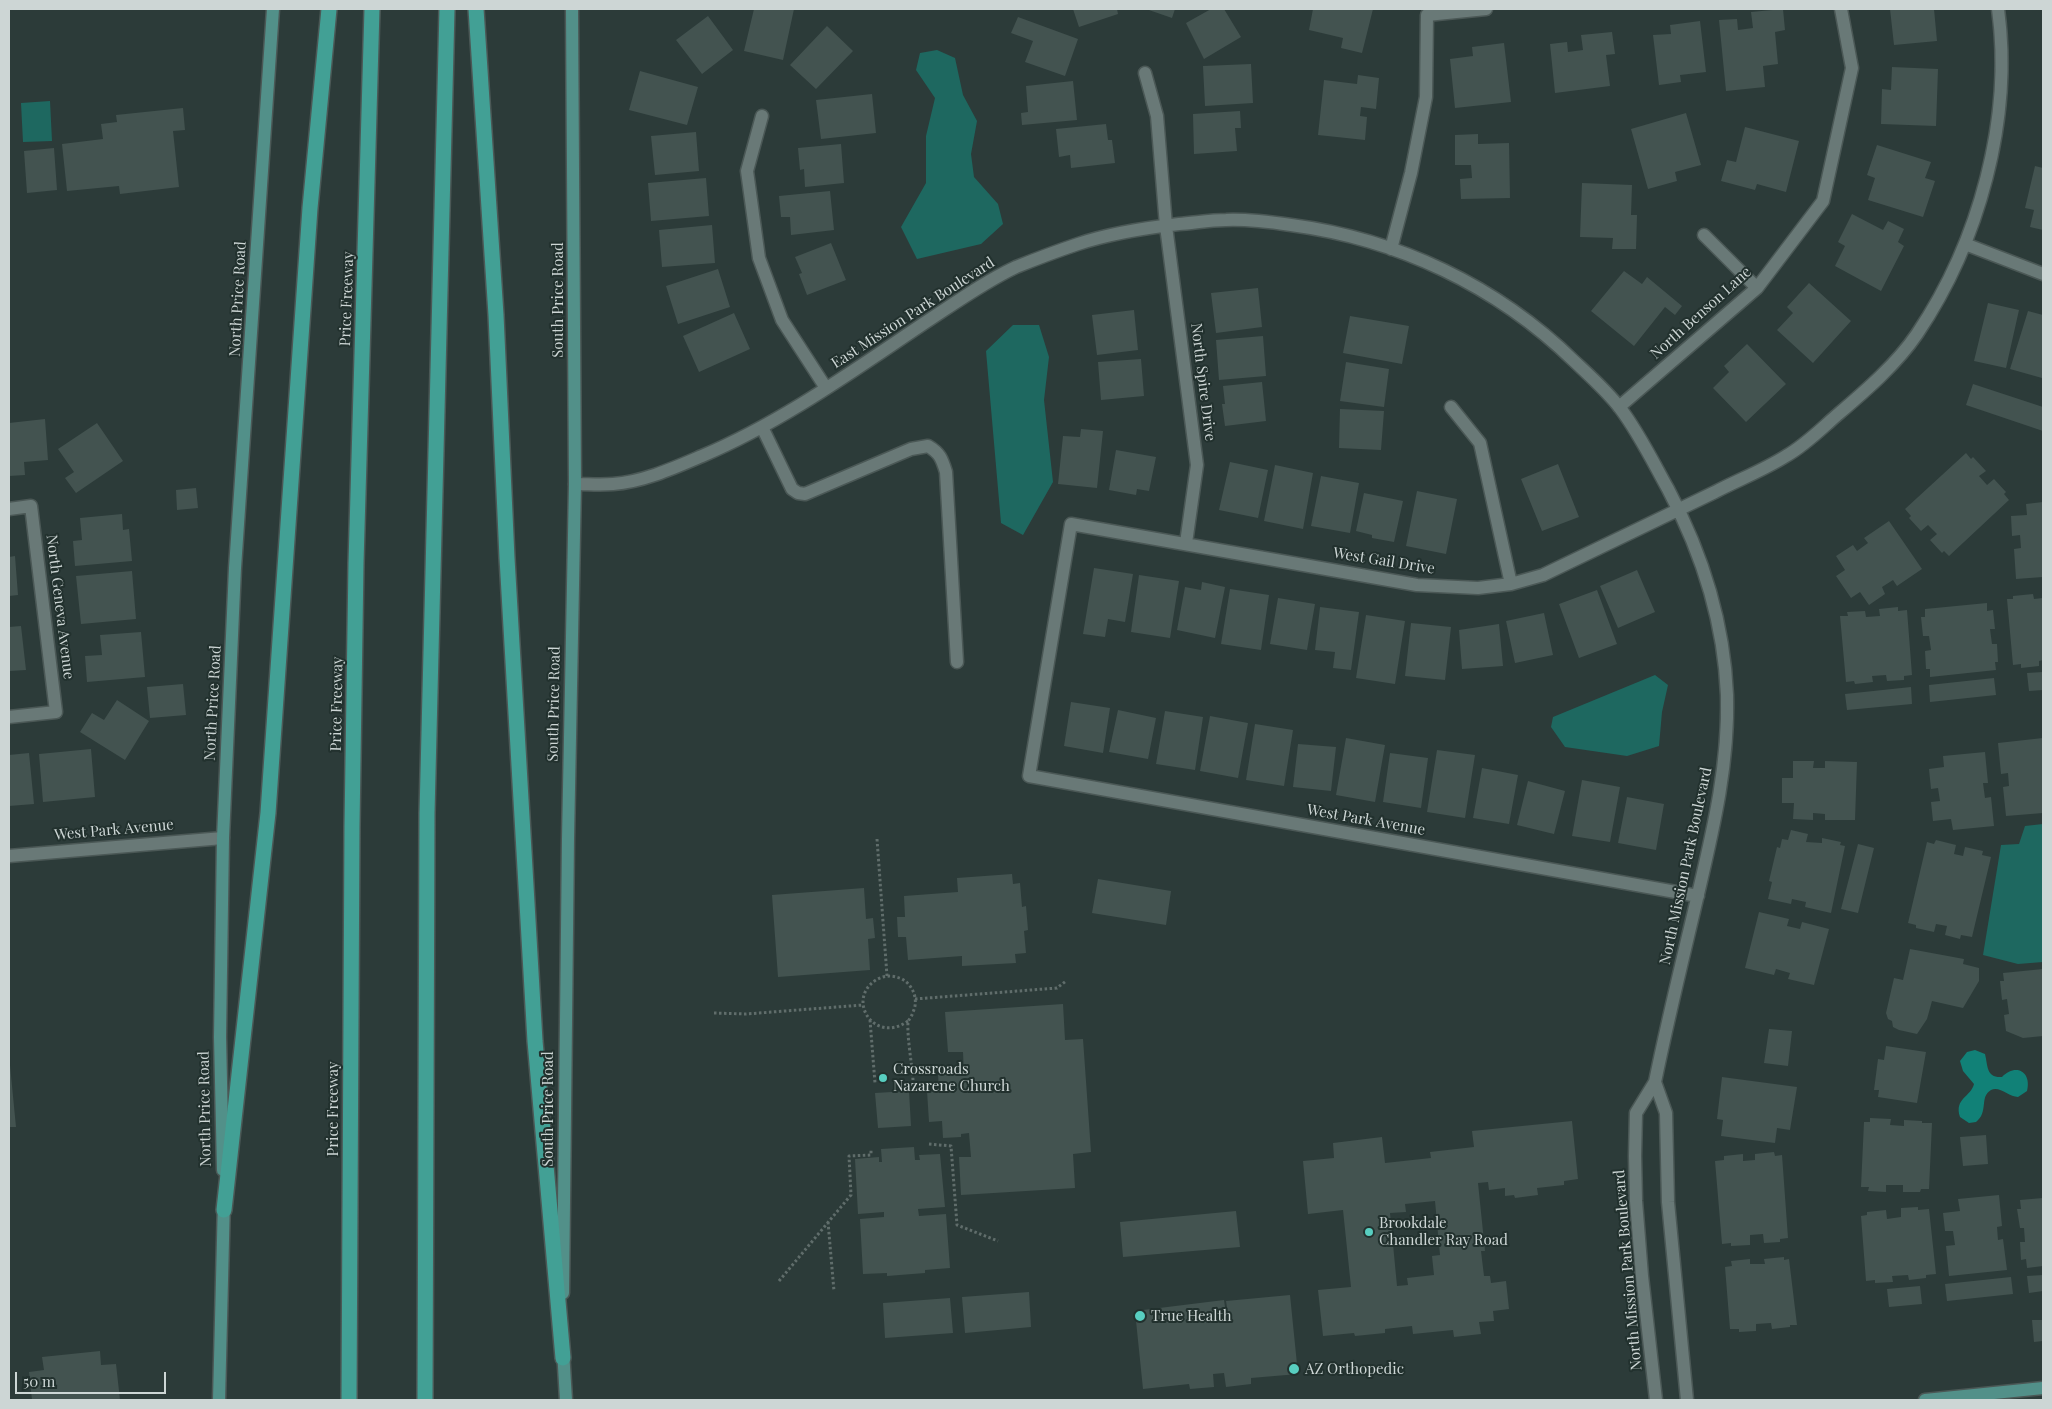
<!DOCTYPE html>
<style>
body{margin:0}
#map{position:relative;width:2052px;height:1409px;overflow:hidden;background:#2c3b39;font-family:"Playfair Display",serif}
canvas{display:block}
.frame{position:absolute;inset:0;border:10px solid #cdd6d5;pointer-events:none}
.scale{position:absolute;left:15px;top:1372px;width:151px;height:22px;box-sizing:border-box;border:2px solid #cdd6d5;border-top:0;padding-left:6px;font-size:15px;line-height:18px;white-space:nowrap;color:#cdd6d5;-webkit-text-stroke:4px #22312e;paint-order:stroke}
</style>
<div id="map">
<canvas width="2052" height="1409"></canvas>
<div class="frame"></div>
<div class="scale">50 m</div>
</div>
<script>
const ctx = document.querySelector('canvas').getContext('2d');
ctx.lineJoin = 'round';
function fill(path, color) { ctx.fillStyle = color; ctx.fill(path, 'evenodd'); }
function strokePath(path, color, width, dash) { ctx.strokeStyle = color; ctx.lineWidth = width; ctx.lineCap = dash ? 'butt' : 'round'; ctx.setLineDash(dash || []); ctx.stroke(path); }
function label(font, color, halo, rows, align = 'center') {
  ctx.font = font + ' "Playfair Display",serif'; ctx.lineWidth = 4; ctx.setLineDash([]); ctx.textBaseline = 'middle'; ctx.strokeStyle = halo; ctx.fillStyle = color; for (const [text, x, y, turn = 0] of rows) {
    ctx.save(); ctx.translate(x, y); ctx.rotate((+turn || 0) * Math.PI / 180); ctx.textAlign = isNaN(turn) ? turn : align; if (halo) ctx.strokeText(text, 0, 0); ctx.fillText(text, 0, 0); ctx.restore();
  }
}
fill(new Path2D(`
 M937 50 955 58 963 95 977 121 971 154 974 177 998 204 1003 224 981 244 917 259 901 227 926 183V136L935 98 916 70 920 53Z
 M50 101 52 141 23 142 21 103Z
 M1013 325H1039L1049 357 1044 400 1053 482 1023 535 1001 523 986 351Z
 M1655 675 1668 685 1662 712 1659 746 1627 756 1565 747 1551 727 1553 717Z
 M2043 824V962L2018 964 1983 955 2001 845 2019 844 2025 826Z`), '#1e6860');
fill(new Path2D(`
 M1975 1050 1985 1054C1988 1066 1986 1078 2002 1077 2015 1063 2032 1071 2027 1091L2018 1097C2009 1097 2000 1086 1991 1090 1979 1097 1989 1112 1976 1122L1969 1123 1960 1117C1954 1098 1971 1097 1974 1084L1963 1071 1960 1061 1967 1052Z`), '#118177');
fill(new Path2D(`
 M754 9H794L783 60 744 51Z
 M1073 9H1117L1118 14 1079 27Z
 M1146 9H1175L1172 18Z
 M1211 9H1224L1241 37 1204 59 1186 23Z
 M1313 9H1373L1362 53 1341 48 1343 38 1309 30Z
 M1783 9 1785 30 1775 32 1778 64 1763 66 1765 87 1726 91 1719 20 1737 19 1738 30 1753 28 1751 12Z
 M1890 9H1934L1937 41 1894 45Z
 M708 16 733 50 702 74 676 40Z
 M1018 17 1078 39 1065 76 1025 62 1033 41 1011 33Z
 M1700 21 1706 72 1680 75 1681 82 1659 85 1653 35 1671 34 1670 25Z
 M827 26 853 51 816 89 790 65Z
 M1612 32 1615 54 1606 55 1610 86 1555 93 1550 44 1567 42 1568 52 1583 50 1581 35Z
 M1504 43 1511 102 1455 108 1450 59 1473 56 1472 47Z
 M1251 64 1253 103 1205 106 1203 66Z
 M1892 67 1938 69 1936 126 1881 124 1882 89 1891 90Z
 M640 71 698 87 687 125 629 110Z
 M1358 75 1379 78 1376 109 1361 107 1360 116 1367 117 1365 140 1318 135 1324 80 1357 84Z
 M1073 81 1077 120 1022 125 1021 113 1028 112 1026 86Z
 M872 94 876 133 821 139 816 100Z
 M183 108 185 130 173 131 179 187 120 194 119 186 67 191 62 144 103 139 101 124 117 122 116 115Z
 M1240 111 1241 128H1235L1237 151 1194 154 1193 114Z
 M1686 113 1701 165 1675 172 1677 181 1648 189 1631 129Z
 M1106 124 1108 140H1112L1115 163 1071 168 1070 155 1059 157 1056 129Z
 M1745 127 1799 141 1786 192 1757 184 1755 190 1721 181 1727 160 1736 162Z
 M696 132 699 171 655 175 651 136Z
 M1478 134V144L1509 143 1510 198 1461 199 1460 179 1472 178 1471 165H1455V135Z
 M841 144 844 183 805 187 804 169 800 170 798 148Z
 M1877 145 1931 162 1925 178 1935 181 1923 217 1868 200 1875 178 1867 175Z
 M54 148 57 190 27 193 24 151Z
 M2035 166 2043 168V230L2030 227 2034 210 2025 208Z
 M706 178 709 216 651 221 648 183Z
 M1582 183 1632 185 1631 215H1637L1636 249H1612L1613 238 1580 237Z
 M830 191 834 230 791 235 790 217H781L779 196Z
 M1852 214 1883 230 1888 221 1904 229 1898 242 1904 246 1881 291 1835 266 1845 246 1838 242Z
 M712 225 715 263 662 267 659 230Z
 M831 243 846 280 807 295 799 274 802 273 795 257Z
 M718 269 730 307 678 324 666 286Z
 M1624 271 1642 284 1647 277 1682 306 1675 315 1665 307 1634 346 1591 311Z
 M1809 283 1851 321 1813 363 1777 330 1793 313 1787 307Z
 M1258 288 1262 327 1216 333 1211 293Z
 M1988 303 2019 310 2006 368 1974 361Z
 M1134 310 1138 350 1097 355 1092 315Z
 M2028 311 2043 315 2042 378 2010 369Z
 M734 313 750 349 699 372 683 336Z
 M1350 316 1409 326 1402 364 1343 353Z
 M1263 336 1266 376 1219 380 1216 340Z
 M1747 344 1786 384 1746 422 1713 388 1729 372 1724 366Z
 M1141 359 1144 396 1101 400 1098 362Z
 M1346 362 1389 369 1384 407 1340 401Z
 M1262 382 1266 421 1225 426 1222 404H1225L1223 386Z
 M1973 384 2043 407V431L1966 405Z
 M1340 409 1384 411 1381 450 1339 448Z
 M45 419 48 460 24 462 25 475 9 476V423Z
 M97 423 123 461 76 493 65 478 74 472 58 449Z
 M1081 429 1103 431 1097 488 1058 484 1063 436 1080 437Z
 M1116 450 1156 457 1149 491 1137 489 1136 495 1109 490Z
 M1966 453 1971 459 1973 457 1986 471 1979 476 1987 485 1994 479 2006 492 2004 494 2009 500 1949 556 1944 551 1942 553 1930 540 1937 534 1928 525 1921 531 1909 518 1911 516 1905 509Z
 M1230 462 1268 470 1258 518 1219 510Z
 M1558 464 1579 517 1542 531 1521 479Z
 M1275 465 1313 473 1303 529 1264 521Z
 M1321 476 1359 483 1350 533 1311 526Z
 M196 488 198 508 177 510 176 490Z
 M1417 491 1457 499 1446 554 1406 546Z
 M1364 493 1403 501 1394 542 1372 538V535L1356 531Z
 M2043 502V577L2016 579 2014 549 2021 548 2020 535 2012 536 2011 516 2027 515 2026 504Z
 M122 514 123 530 129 529 132 561 75 566 73 541 82 540 80 518Z
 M1889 521 1922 569 1897 586 1893 580 1882 587 1885 594 1869 605 1860 592 1851 598 1836 576 1845 570 1836 556 1853 545 1857 551 1868 543 1864 538Z
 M15 556 18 595 9 596V557Z
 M1094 568 1133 574 1125 622 1108 619 1105 637 1083 634Z
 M1637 570 1655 612 1618 628 1600 586Z
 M132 571 136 619 81 624 76 576Z
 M1139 575 1179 581 1170 638 1131 632Z
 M1202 582 1225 587 1215 638 1177 630 1185 587 1201 590Z
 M1230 589 1269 595 1261 650 1221 644Z
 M1597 590 1617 644 1579 658 1559 604Z
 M2033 594 2034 599 2043 598V660L2039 661V666L2021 668V664L2013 665 2007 599H2013V596Z
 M1278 598 1315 604 1307 650 1270 644Z
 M1987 603V611L1993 610 1995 629H1990L1992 644H1997L1998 662H1995L1996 670 1930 677V669H1926L1925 651 1931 650 1929 636H1923L1921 617H1925V609Z
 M1320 607 1359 612 1351 670 1333 668 1335 652 1315 650Z
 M1898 607V611L1907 610 1912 675 1904 676V680L1887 681 1886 675 1872 676 1873 682 1855 684 1854 681 1846 682 1840 616H1848L1847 612 1865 611 1866 617 1880 616 1879 609Z
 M1544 613 1553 655 1515 663 1506 621Z
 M1366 615 1405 621 1395 684 1356 678Z
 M1411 623 1451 627 1445 680 1405 676Z
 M1499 624 1503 666 1462 669 1459 630Z
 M21 626 26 670 9 671V627Z
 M141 632 145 677 87 682 85 656 102 655 100 635Z
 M2043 672V690L2029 691 2027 673Z
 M1994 678 1996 695 1930 702 1929 685Z
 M183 684 186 715 150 718 147 687Z
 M1911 687 1912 704 1847 710 1845 694Z
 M117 700 149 721 125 760 80 732 92 713 104 720Z
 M1071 702 1110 708 1103 753 1064 746Z
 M1118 710 1156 718 1148 759 1109 752Z
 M1165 711 1203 717 1195 770 1156 764Z
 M1210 716 1248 723 1238 778 1200 771Z
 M1255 724 1293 730 1284 786 1246 780Z
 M1346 738 1385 745 1375 802 1336 795Z
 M2043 738V813L2006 816 2003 787 2009 786 2008 773 2001 774 1998 743Z
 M1298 744 1336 747 1331 791 1293 787Z
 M91 749 95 797 43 802 39 754Z
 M1437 750 1475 755 1465 818 1427 812Z
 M1985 752 1988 783H1983L1985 798 1991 797 1994 826 1953 830 1951 819 1933 821 1931 802 1940 801 1938 788 1931 789 1929 769 1944 767 1943 756Z
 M29 753 34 804 9 806V755Z
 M1390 753 1428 758 1421 808 1383 802Z
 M1793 761H1814L1813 768H1825V761L1857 762 1855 820H1825V814L1813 813V820L1793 819 1794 803H1782V778H1793Z
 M1482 768 1518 775 1509 824 1473 818Z
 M1582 780 1620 787 1610 842 1572 836Z
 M1528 781 1565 791 1554 834 1517 825Z
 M1627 797 1664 804 1656 850 1618 843Z
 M1791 830 1808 834 1806 842 1822 843V838L1841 842 1840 845 1845 846 1831 913 1805 907 1806 902 1792 899 1791 904 1768 899 1772 882 1769 881 1777 847 1780 848 1782 839 1788 840Z
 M1936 840 1956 845 1954 854 1963 856 1965 847 1983 851 1982 855 1991 857 1972 937 1961 935 1960 939 1945 935 1947 926 1936 924 1934 932 1916 928V925L1908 923 1927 842 1934 844Z
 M1858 844 1874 848 1858 913 1841 909Z
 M1012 874 1013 884 1020 883 1022 907 1026 906 1028 930 1024 931 1026 953 1015 954 1016 963 962 966V956L908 960 906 937H898L897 917H905L904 896 958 892 957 878Z
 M1098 879 1171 891 1166 925 1092 913Z
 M864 888 866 919 873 918 875 938 868 939 870 970 778 977 772 895Z
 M1759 912 1789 919 1787 926 1800 929 1802 922 1829 929 1814 985 1788 979 1790 973 1776 969 1774 975 1745 968Z
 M1910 949 1964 959 1963 964 1979 968V981L1963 1008 1932 1001 1927 1019 1917 1034 1899 1030 1893 1027 1892 1021 1888 1019 1886 1013 1894 978 1903 980Z
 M2043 969V1036L2023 1038 2006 1031 2004 1015 2009 1014 2007 999 2002 1000 2000 981H2004L2003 973Z
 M1063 1004 1065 1040 1083 1039 1091 1152 1073 1154 1075 1188 961 1195 959 1157H971L969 1133 961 1134V1137L943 1138 942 1121 929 1122 927 1091 939 1090 938 1074 957 1072V1076L964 1075 963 1052H948L945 1012Z
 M1769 1029 1792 1031 1788 1066 1764 1063Z
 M1886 1046 1926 1052 1917 1103 1878 1097 1879 1090H1874L1878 1059 1884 1060Z
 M9 1055 16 1127H9Z
 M1722 1077 1797 1087 1790 1130 1777 1128 1775 1143 1721 1136 1723 1120 1717 1119Z
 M909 1091 911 1126 878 1128 875 1093Z
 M1870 1118 1891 1119 1890 1125 1904 1126V1120L1922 1121V1123H1932L1929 1189H1921L1920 1192H1903V1185H1886V1192L1868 1191 1869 1187H1861L1864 1122H1870Z
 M1572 1121 1578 1179 1564 1181V1185L1537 1188 1538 1195 1515 1198 1514 1195 1505 1196V1188L1489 1190 1488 1182 1478 1183 1485 1251H1481L1484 1276H1490L1491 1283 1506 1281 1509 1309 1493 1311 1494 1321 1479 1322 1481 1334 1454 1337 1453 1330 1413 1334 1412 1326 1385 1329V1333L1355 1336 1354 1333 1323 1336 1318 1290 1351 1287 1343 1210 1308 1214 1303 1161 1334 1158 1333 1143 1382 1137 1385 1163 1431 1158 1430 1152 1474 1147 1472 1131ZM1435 1201 1440 1255 1432 1256 1434 1275 1407 1278 1408 1285 1397 1286 1390 1213 1406 1212 1405 1204Z
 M1986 1135 1988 1164 1963 1166 1960 1137Z
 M914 1147 915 1160H920L919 1155 940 1154 945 1207 918 1209 919 1216 946 1214 950 1268 925 1270V1273L887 1276V1273L863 1274 860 1219 884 1217V1212L858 1214 855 1159 879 1157V1162H882L881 1149Z
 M1774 1152 1775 1156 1782 1155 1788 1238 1780 1239V1242L1764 1243 1763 1234 1750 1235V1245L1731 1246V1243L1722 1244 1715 1161 1724 1160V1156L1743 1154V1161L1755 1160V1154Z
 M1999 1195 2002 1226 1997 1227 1998 1240 2003 1239 2007 1270 1949 1276 1946 1246 1955 1245 1953 1231H1945L1943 1213 1960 1211 1958 1199Z
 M2043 1198V1266L2027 1268 2026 1259 2021 1260 2020 1242H2025L2024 1228H2020L2017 1209H2021L2020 1200Z
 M1918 1207V1210L1929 1209 1936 1274 1926 1275V1278L1909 1280 1908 1275 1892 1276 1893 1282 1875 1283V1280L1866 1281 1861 1216 1867 1215V1212L1886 1210 1887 1219 1901 1217V1208Z
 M1236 1211 1240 1247 1123 1257 1120 1222Z
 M1784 1257V1260L1789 1259 1797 1325H1790V1327L1772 1329 1771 1323 1756 1324V1331L1739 1332V1329H1730L1725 1267 1732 1266 1731 1261 1750 1259V1264H1765L1764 1259Z
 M2043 1275V1291L2029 1293 2027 1276Z
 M2011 1277 2013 1294 1947 1301 1945 1284Z
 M1920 1286 1922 1304 1889 1307 1887 1289Z
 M1029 1292 1031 1327 965 1333 962 1297Z
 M1290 1295 1298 1374 1251 1378V1384L1226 1387 1224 1373 1213 1374 1214 1387 1190 1389 1189 1384 1143 1389 1135 1311 1224 1300 1226 1314H1228L1226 1301Z
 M950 1298 953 1333 885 1338 883 1303Z
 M2032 1320H2043V1341L2034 1342Z
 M100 1351 101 1365 116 1364 120 1400H32L29 1372 44 1370 42 1357Z`), '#435350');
const minor = new Path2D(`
 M1145 73 1157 116 1166 226 1197 465 1186 543
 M762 116 747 171 759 258 782 320 826 388
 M1704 235 1757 288
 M1965 244 2043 274
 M1391 249 1411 173 1426 97 1427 15 1486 9
 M1451 407 1480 443 1511 584
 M1619 407 1757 288 1823 201 1852 68 1841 9
 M762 427 792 489 798 493 805 494 911 449 928 446C940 453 942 459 946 472L957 662
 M575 484C588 484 601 485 613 484 643 482 674 468 702 456 780 423 850 373 920 326 951 306 982 283 1016 267 1036 259 1057 251 1078 244 1111 233 1144 228 1179 224 1194 223 1210 220 1226 220 1248 219 1270 222 1291 225 1398 239 1497 286 1574 361 1590 376 1607 391 1620 408 1639 433 1653 462 1668 489 1702 553 1724 622 1727 695 1729 762 1714 826 1699 890 1684 954 1668 1018 1655 1082L1636 1113 1635 1156 1636 1201 1642 1276 1656 1400
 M9 509 31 506 56 712 9 717
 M9 856 223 838
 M1698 896 1029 776 1071 524 1417 585 1478 588 1511 584 1543 575C1600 547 1658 520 1715 492 1738 480 1764 470 1786 456 1804 446 1820 430 1836 416 1864 392 1896 365 1917 334 1979 242 2013 119 1998 9
 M1655 1082 1666 1113 1668 1202 1687 1400`);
const major = new Path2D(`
 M223 1170 220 1037 223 838 235 568 273 9
 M563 1293 568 839 575 484 572 9
 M563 1350 566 1400
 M219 1400 224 1200
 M1925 1400 2043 1388`);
const highway = new Path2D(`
 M476 9 496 315 507 558 535 1041 563 1358
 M224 1210 268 813 310 208 329 9
 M349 1400 352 826 356 563 372 9
 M425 1400 427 813 447 9`);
strokePath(minor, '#4b5856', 15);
strokePath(major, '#4b5856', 15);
strokePath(highway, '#4b5856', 18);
strokePath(new Path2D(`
 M877 839 887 976
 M915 999 1057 988 1066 981
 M714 1013 746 1014 863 1005
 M870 1020 875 1083
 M908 1021C875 1045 845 1000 876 980 884 975 893 975 902 979 913 985 919 1000 913 1012 912 1016 909 1019 908 1022 907 1038 912 1064 913 1080
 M929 1144 951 1146 957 1225 998 1241
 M828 1222 834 1291
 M779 1281 851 1195 849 1156 871 1155V1149`), '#606d6b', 3, [2.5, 2.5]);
strokePath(minor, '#697977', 12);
strokePath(major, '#529089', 12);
strokePath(highway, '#42a095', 15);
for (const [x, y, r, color] of [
 [883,1078,5,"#58cec0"],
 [1369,1232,5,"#58cec0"],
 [1140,1316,6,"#58cec0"],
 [1294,1369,6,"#58cec0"]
]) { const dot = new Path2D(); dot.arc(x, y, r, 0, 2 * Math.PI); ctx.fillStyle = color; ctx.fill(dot); strokePath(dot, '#22312e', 2); }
label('15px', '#cdd6d5', '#22312e', [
 ["North Price Road",238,299,-87],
 ["Price Freeway",347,299,-88],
 ["South Price Road",558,300,-90],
 ["East Mission Park Boulevard",913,313,-33],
 ["North Benson Lane",1701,313,-42],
 ["North Spire Drive",1203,382,83],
 ["West Gail Drive",1384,561,9],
 ["North Geneva Avenue",60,607,83],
 ["North Price Road",213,703,-87],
 ["Price Freeway",337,704,-89],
 ["South Price Road",554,704,-89],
 ["West Park Avenue",1366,820,10],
 ["West Park Avenue",114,830,-5],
 ["North Mission Park Boulevard",1686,866,-78],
 ["North Price Road",205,1109,-91],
 ["Price Freeway",333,1109,-90],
 ["South Price Road",548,1109,-90],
 ["North Mission Park Boulevard",1628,1270,-95]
]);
label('15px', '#cdd6d5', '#22312e', [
 ["Crossroads",893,1069],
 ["Nazarene Church",893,1086],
 ["Brookdale",1379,1223],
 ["Chandler Ray Road",1379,1240],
 ["True Health",1151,1316],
 ["AZ Orthopedic",1305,1369]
], 'left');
</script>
